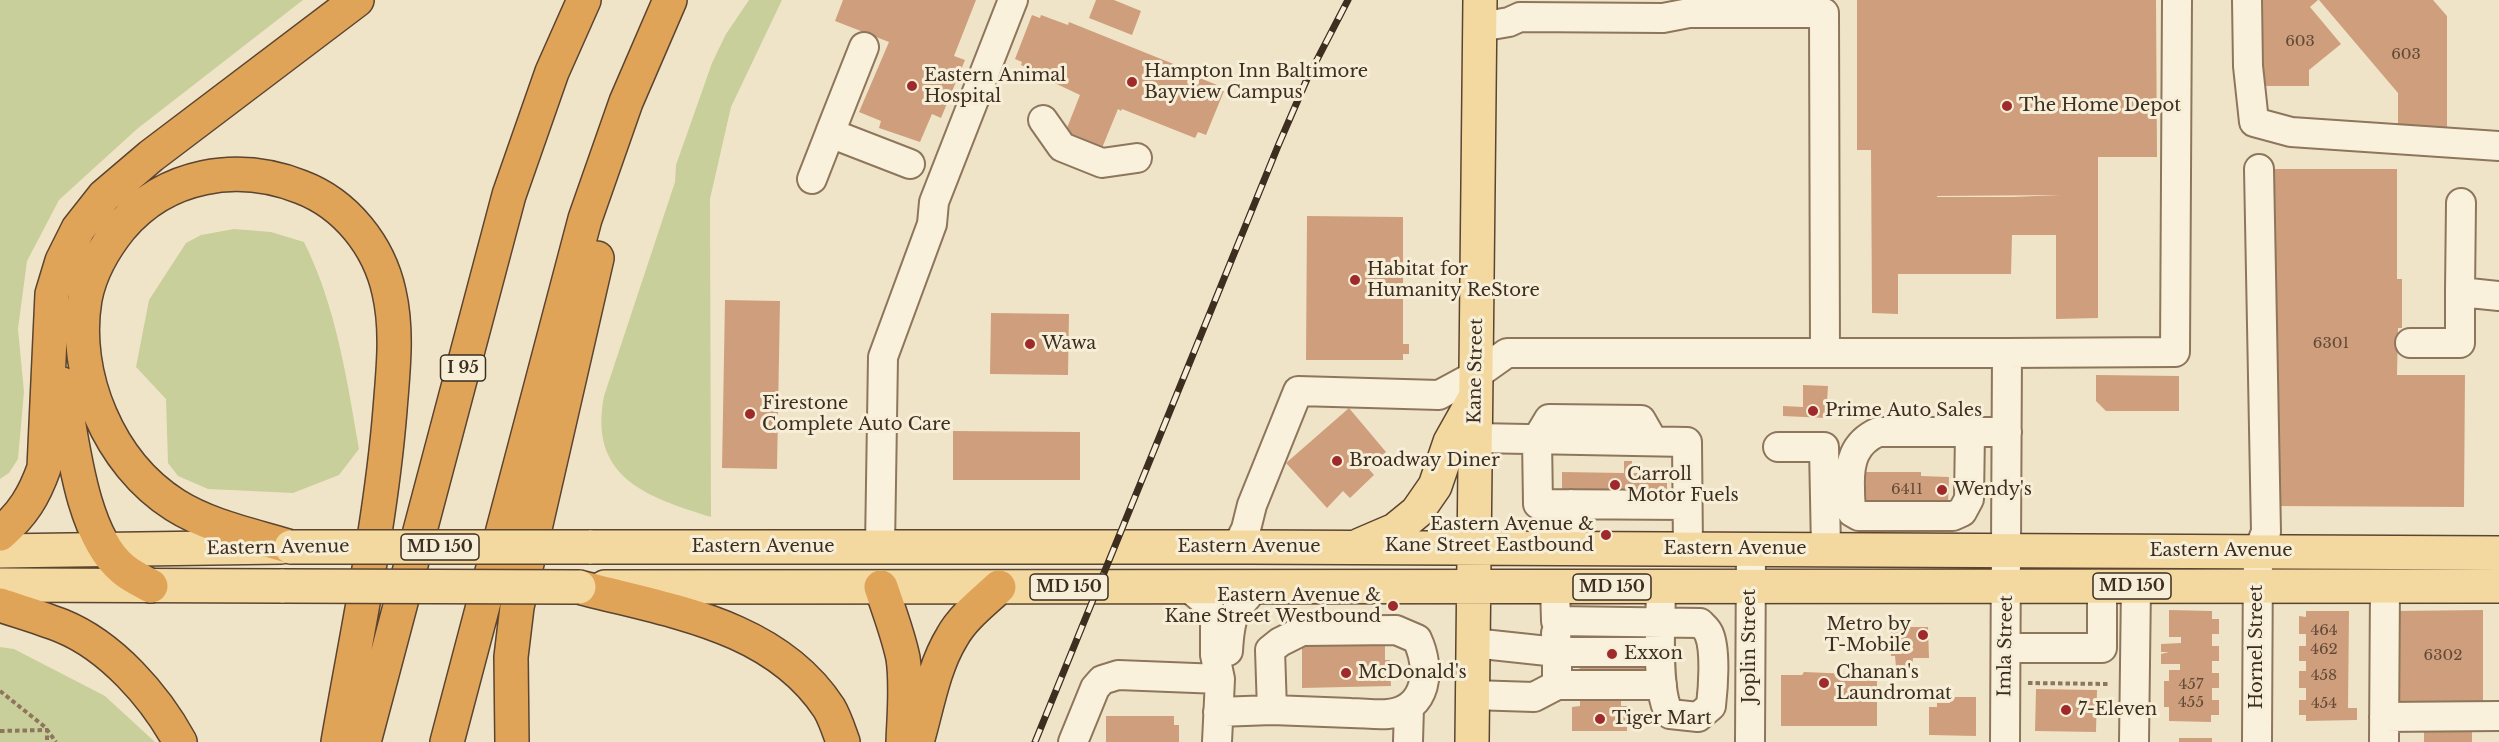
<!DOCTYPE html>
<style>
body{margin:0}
canvas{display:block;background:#f0e4c8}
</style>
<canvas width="2499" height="742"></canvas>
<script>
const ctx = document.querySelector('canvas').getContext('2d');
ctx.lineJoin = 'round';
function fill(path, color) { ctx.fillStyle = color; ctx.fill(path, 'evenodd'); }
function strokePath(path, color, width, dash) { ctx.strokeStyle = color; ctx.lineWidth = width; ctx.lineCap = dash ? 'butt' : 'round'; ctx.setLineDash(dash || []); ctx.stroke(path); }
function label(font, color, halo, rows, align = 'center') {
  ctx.font = font + ' "Libre Baskerville",serif'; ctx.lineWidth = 6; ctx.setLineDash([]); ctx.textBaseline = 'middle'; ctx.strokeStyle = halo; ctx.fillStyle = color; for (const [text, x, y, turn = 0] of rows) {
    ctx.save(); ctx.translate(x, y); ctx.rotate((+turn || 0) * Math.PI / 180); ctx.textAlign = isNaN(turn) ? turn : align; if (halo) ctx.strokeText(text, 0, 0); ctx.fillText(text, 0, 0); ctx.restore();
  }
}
fill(new Path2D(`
 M0 0H303L137 129 59 200 27 261 18 329 24 392 18 459 9 473 0 479Z
 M749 0H782L731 107 710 199 711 517C647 497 588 478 604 396L675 182 676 165 712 63 726 34Z
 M234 229 271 232 304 242C336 306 347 379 359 449L339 475 293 493 208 489 178 476 168 463 166 399 136 367 149 300 186 243 201 235Z
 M0 647 14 649 105 696 155 742H0Z`), '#c9cf9b');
fill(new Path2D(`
 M843 0H976L954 56 965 60 941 118 932 114 920 142 879 128 881 121 859 112 889 42 835 21Z
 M1096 0H1114L1141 11 1132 35 1089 18Z
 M1857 0H2156L2157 157H2098V318L2056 319V235H2012L2011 274H1898V314L1872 313 1871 150H1857ZM2061 195 2012 197H1937V196Z
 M2262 0H2318L2310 7 2341 44 2309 70V86H2261Z
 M2319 0H2433L2447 16V132H2398V93Z
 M1032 15 1040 18 1041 15 1068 25 1069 22 1191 71 1190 74 1217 85 1216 88 1224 91 1206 135 1198 132 1195 138 1122 109 1121 111 1118 109 1100 153 1063 138 1080 95 1046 79 1047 76 1021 65 1022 62 1015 59Z
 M2272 169H2397V279H2402V328H2398L2397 375H2465L2464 507 2271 506Z
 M1307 216 1403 217V344H1409V354H1403V360H1306Z
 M725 300 780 301 777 469 722 468Z
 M991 313 1069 314 1068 375 990 374Z
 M2096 375 2179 376V411H2106L2096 401Z
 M1803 385 1828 386 1826 418 1783 416V406L1803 407Z
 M1349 408 1386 452 1368 468 1374 475 1350 498 1343 491 1327 508 1286 463Z
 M953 431 1080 432V480H953Z
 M1624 461H1632V473H1667V497L1562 496V472L1624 473Z
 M1866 472H1921V476L1949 477 1948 504 1865 505Z
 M2169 610 2212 611V619H2219V634H2212V646H2219V661H2212V673H2219V688H2212V700H2219V715H2211V722L2169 721V707H2164V681H2169V670H2180V664H2161V654L2169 652H2161V644L2181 643V637H2169Z
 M2483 610V705L2395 704V611Z
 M2306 611H2349L2348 708H2357V720L2306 721V715H2299V700H2306V688H2299V671H2306V661H2299V646H2306V634H2299V616L2306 617Z
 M1644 623 1645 684H1621V706H1627V731H1572V707L1580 706 1579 624Z
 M1890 627H1928L1929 658H1913L1912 667H1896L1895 656H1891Z
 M1385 642V660H1390L1391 686 1302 688V644Z
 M1804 672 1877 675V726H1781V675H1802Z
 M2036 689 2097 690 2096 732 2035 731Z
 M1950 697H1976V736L1929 735V707H1937V703H1950Z
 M1106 716H1174V725H1179V742H1106Z
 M2472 725V742H2424V729Z
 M2179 738H2212V742H2179Z`), '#cf9f7d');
const minor = new Path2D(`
 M2247 0 2248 66 2254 122 2291 132 2499 146
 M1480 27 1509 22 1520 17 1663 18 1689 13H1824L1825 353H2007L2005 742
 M864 47 830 133 910 164
 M1043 120 1062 147 1102 163 1137 158
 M812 179 830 133
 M2461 203 2460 292 2499 296
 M2410 343H2460V292
 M2007 353 2175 352 2177 0
 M1970 432 1969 499 1962 512 1953 516H1859L1852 512C1850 504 1850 496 1850 488 1849 462 1854 443 1878 432H2007
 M1475 438 1687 442 1688 549
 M1653 441 1641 420 1549 419 1537 439 1538 504 1687 505
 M1778 447H1824L1826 549
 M1571 504V548
 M880 546 883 357 932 224 934 202 1013 0
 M1237 547 1246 529 1252 505 1298 391 1439 395 1476 375 1507 353H1825
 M1188 587 1206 602 1215 621V655L1220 679 1217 742
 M1555 587 1556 621 1700 623C1703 626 1708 630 1709 634 1716 650 1713 689 1711 706L1698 717 1670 714C1655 693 1661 615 1661 587
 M1396 630 1417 639C1431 669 1428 710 1388 714 1376 715 1363 713 1351 713 1325 712 1299 711 1272 710L1270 650 1280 642 1302 631Z
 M1556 633 1557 652H1661
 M1473 643 1557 652V685H1662
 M2006 648H2102V586
 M1228 651C1230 618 1232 611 1256 587
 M1472 695 1534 697 1557 685
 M1218 712 1272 710
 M2384 717 2499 716
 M1073 742 1095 688 1102 680 1118 675 1220 679
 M1408 742 1409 707
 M1750 742 1751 549
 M2134 742 2136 586
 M2257 742 2258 552 2266 532 2259 169
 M2384 742 2385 586`);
const major = new Path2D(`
 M1360 545 1395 530 1417 512 1435 486 1450 442 1473 401
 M589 547H1249L2499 553
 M0 551 281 547
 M0 585 284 586
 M605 587 2499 586
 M1472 742 1480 0`);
const highway = new Path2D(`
 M62 384C72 436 80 534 123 569 131 576 142 581 151 586
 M0 534C23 514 34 496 44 468L52 294 62 261 78 229 104 196 151 156 357 0
 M291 547C252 535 210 527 175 505 109 463 72 375 85 299 90 273 104 248 121 227 166 174 237 162 301 187 346 204 379 246 389 292 398 331 393 371 390 410 381 521 357 632 338 742
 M579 587C669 611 774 624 829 708 835 718 839 731 843 742
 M881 587C889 611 898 634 903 658 907 685 904 715 903 742
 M0 605C21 612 42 618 62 626 111 646 155 696 180 742
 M364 742 509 195 552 72 584 0
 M447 742 585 219 626 102 670 0
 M512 742 511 657 517 607 597 258
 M917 742C927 708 933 668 952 637 963 617 983 602 999 587`);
strokePath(minor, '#8d765c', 32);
strokePath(major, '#5b4430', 36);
strokePath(highway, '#5b4430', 36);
strokePath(new Path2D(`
 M2028 683 2110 684
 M0 691 45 727 56 742
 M0 731 47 730V742`), '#8d765c', 4, [4.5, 3]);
strokePath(minor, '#faf1dc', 28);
strokePath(major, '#f3d9a0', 33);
strokePath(highway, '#e0a458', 33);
const rail = new Path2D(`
 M1035 742 1278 146 1307 79 1348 0`);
strokePath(rail, '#3d2e20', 7);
strokePath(rail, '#f7eed8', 4.5, [14]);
const majorBridge = new Path2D(`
 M291 547H589
 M284 586 579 587`);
strokePath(majorBridge, '#5b4430', 36, []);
strokePath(majorBridge, '#f3d9a0', 33);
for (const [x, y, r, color] of [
 [1132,82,6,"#9e2a2b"],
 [912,86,6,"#9e2a2b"],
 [2007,106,6,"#9e2a2b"],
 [1355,280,6,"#9e2a2b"],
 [1030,344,6,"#9e2a2b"],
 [1813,411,6,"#9e2a2b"],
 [750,414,6,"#9e2a2b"],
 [1337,461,6,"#9e2a2b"],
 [1615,485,6,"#9e2a2b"],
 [1942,490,6,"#9e2a2b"],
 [1606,535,6,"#9e2a2b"],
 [1393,606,6,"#9e2a2b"],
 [1923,635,6,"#9e2a2b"],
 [1612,654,6,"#9e2a2b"],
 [1346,673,6,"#9e2a2b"],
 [1824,683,6,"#9e2a2b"],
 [2066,710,6,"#9e2a2b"],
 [1600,719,6,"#9e2a2b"]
]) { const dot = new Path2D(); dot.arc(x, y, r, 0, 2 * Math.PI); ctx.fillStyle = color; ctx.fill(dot); strokePath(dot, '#f7eed8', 2); }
label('15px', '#624a37', null, [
 ["603",2300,42],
 ["603",2406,55],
 ["6301",2331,344],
 ["6411",1907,490],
 ["464",2324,631],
 ["462",2324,650],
 ["6302",2443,656],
 ["458",2324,676],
 ["457",2191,685],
 ["455",2191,703],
 ["454",2324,704]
]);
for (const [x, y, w] of [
 [463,368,45],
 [440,547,78],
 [2132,586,78],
 [1069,587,78],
 [1612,587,78]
]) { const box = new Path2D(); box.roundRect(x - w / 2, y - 13, w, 26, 4.5); ctx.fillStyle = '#f7eed8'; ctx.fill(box); strokePath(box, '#3d2e20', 1.5); }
label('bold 16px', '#3d2e20', null, [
 ["I 95",463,368],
 ["MD 150",440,547],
 ["MD 150",2132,586],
 ["MD 150",1069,587],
 ["MD 150",1612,587]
]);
label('18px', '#3d2e20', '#f7eed8', [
 ["Hampton Inn Baltimore",1144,72],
 ["Bayview Campus",1144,93],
 ["Eastern Animal",924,76],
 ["Hospital",924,97],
 ["The Home Depot",2019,106],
 ["Habitat for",1367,270],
 ["Humanity ReStore",1367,291],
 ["Wawa",1042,344],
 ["Firestone",762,404],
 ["Complete Auto Care",762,425],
 ["Prime Auto Sales",1825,411],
 ["Broadway Diner",1349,461],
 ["Carroll",1627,475],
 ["Motor Fuels",1627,496],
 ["Wendy's",1954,490],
 ["Eastern Avenue &",1594,525,"right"],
 ["Kane Street Eastbound",1594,546,"right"],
 ["Eastern Avenue &",1381,596,"right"],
 ["Kane Street Westbound",1381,617,"right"],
 ["Metro by",1911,625,"right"],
 ["T-Mobile",1911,646,"right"],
 ["Exxon",1624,654],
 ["McDonald's",1358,673],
 ["Chanan's",1836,673],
 ["Laundromat",1836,694],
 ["7-Eleven",2078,710],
 ["Tiger Mart",1612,719]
], 'left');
label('18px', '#3d2e20', '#f7eed8', [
 ["Kane Street",1476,371,-89],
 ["Eastern Avenue",763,547],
 ["Eastern Avenue",1249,547],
 ["Eastern Avenue",278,548,-1],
 ["Eastern Avenue",1735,549],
 ["Eastern Avenue",2221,551],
 ["Joplin Street",1750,646,-90],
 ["Imla Street",2006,646,-89],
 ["Hornel Street",2257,647,-90]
]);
</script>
